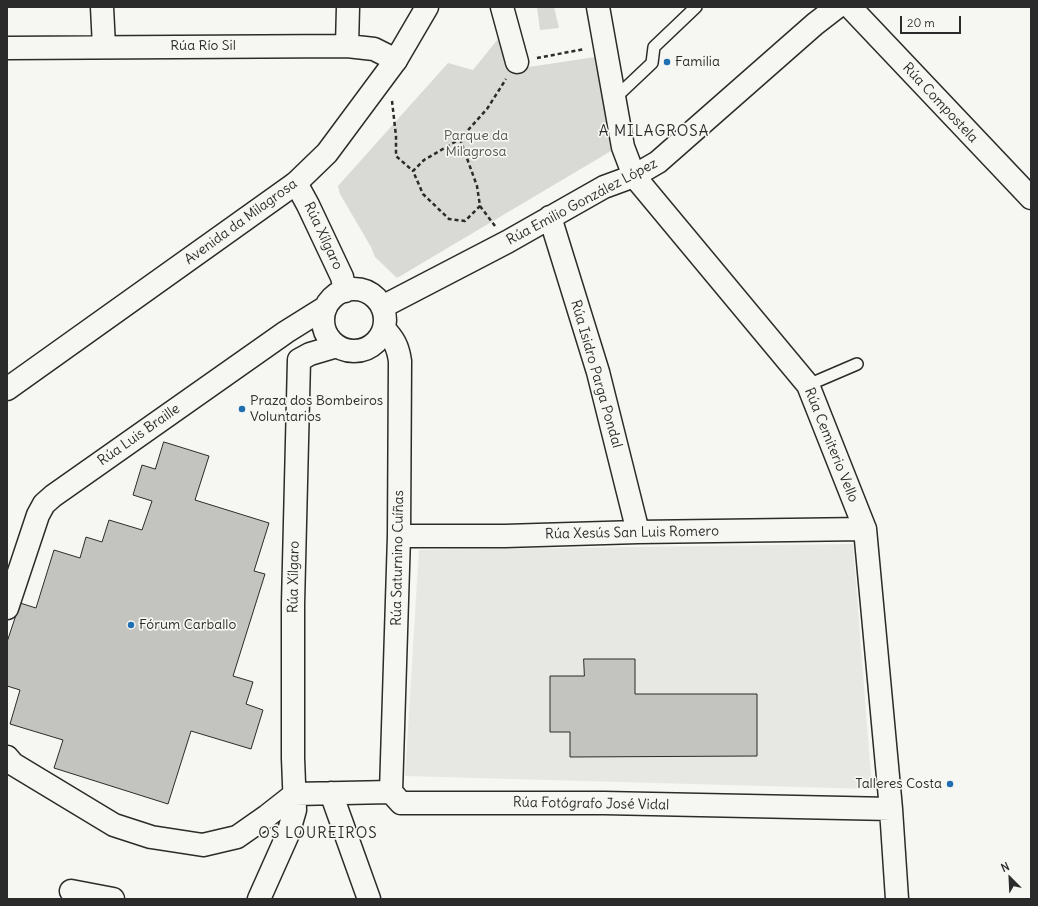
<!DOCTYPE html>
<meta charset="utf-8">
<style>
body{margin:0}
#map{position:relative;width:1038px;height:906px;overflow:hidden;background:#f6f6f2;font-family:Delius,sans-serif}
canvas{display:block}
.frame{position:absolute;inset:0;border:8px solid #2b2b2b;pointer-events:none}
.north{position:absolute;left:990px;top:858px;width:40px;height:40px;-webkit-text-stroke:3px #f6f6f2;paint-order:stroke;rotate:336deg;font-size:11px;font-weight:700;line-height:16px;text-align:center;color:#2b2b2b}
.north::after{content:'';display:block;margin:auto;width:14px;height:18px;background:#2b2b2b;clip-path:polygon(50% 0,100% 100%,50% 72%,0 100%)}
.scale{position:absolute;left:900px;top:16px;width:61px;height:18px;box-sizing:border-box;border:2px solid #2b2b2b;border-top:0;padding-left:5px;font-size:12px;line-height:14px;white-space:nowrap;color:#2b2b2b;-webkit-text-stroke:3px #f6f6f2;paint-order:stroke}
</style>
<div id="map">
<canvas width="1038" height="906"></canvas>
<div class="frame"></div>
<div class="north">N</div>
<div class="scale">20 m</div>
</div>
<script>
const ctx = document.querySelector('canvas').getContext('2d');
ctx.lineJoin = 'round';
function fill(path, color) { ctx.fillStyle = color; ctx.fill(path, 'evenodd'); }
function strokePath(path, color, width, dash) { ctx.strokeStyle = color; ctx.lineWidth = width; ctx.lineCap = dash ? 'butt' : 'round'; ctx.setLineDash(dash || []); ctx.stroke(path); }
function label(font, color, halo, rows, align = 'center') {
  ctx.font = font + ' Delius,sans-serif'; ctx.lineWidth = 3.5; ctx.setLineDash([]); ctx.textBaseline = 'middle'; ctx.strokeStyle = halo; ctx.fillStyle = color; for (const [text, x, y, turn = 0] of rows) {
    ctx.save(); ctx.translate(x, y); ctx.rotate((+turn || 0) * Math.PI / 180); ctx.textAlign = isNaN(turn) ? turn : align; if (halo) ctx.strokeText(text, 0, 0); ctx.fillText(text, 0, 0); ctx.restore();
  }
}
fill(new Path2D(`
 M853 544 872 789 405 776 419 550Z`), '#e7e7e3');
fill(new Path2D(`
 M537 7H554L559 28 540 30Z
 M498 39 509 70 595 57 611 151 397 278 375 257 371 247 340 194 338 186 448 63 473 70Z`), '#d9d9d5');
const building = new Path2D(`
 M164 442 209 456 195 500 269 523 254 571 265 574 233 676 253 682 246 704 263 710 251 749 191 731 168 804 54 768 63 740 10 724 20 690 7 686V642L20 603 36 608 54 550 80 558 86 537 102 542 109 520 142 530 152 501 133 495 142 465 155 469Z
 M584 659H635V694H757V756L570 757V732H550V676H584Z`);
fill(building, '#c3c3c0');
strokePath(building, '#2b2b2b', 1);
const lane = new Path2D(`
 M615 98 652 63 654 47 696 7
 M808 385 857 364`);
const street = new Path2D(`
 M102 7 104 47
 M502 7 517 62
 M598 7 623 147 634 176 808 385 865 529 891 809 897 899
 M347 46 348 7
 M7 48 347 46 374 49 396 60
 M296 183 308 205 342 277 345 291
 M550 217 598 372 638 532
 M323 320a31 31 0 1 1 62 0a31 31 0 1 1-62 0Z
 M382 307 507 242 604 187 634 176 658 162 815 24 837 7
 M384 329C394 339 398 347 400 361L399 536 391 792
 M399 536H505L638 532 865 529
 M7 608 38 515 44 504 53 496 286 332 326 307
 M7 757 13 764 114 825 151 837 203 845 237 837 267 816 295 794
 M331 793 369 899
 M295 794 391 792 401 803H604L891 809
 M71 891 113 899
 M259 899 288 834 295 810 293 758V604L299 360 310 354 337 346`);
const secondary = new Path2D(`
 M850 7 1031 198
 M7 389 296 183 327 153 396 60 427 7`);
strokePath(lane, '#2b2b2b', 14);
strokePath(street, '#2b2b2b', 25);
strokePath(secondary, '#2b2b2b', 25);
strokePath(new Path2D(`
 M537 58 585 49
 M392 101 396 136V156L413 171
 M460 139 477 186 480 206 465 221 449 219 423 194 413 171 424 160 460 139 487 109 506 79
 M480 206 495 226`), '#2b2b2b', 2.5, [4, 3]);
strokePath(lane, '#f6f6f2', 11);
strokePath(street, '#f6f6f2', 22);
strokePath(secondary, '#f6f6f2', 22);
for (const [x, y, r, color] of [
 [667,62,4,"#1f6fb2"],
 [242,409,4,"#1f6fb2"],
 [131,625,4,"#1f6fb2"],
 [950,784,4,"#1f6fb2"]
]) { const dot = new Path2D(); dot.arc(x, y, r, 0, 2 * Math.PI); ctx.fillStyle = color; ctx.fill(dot); strokePath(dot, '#f6f6f2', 1.5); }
label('14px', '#2b2b2b', '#f6f6f2', [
 ["Rúa Río Sil",203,46],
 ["Rúa Compostela",940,103,47],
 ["Rúa Emilio González López",582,202,-28],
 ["Avenida da Milagrosa",241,222,-36],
 ["Rúa Xílgaro",323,236,65],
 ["Rúa Isidro Parga Pondal",596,374,74],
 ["Rúa Luis Braille",139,435,-35],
 ["Rúa Cemiterio Vello",831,445,68],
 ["Rúa Xesús San Luis Romero",632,533,-1],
 ["Rúa Saturnino Cuíñas",398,558,-89],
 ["Rúa Xílgaro",294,577,-89],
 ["Rúa Fotógrafo José Vidal",591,804,1]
]);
label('14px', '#2b2b2b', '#f6f6f2', [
 ["Familia",675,62],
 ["Praza dos Bombeiros",250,401],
 ["Voluntarios",250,417],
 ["Fórum Carballo",139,625],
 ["Talleres Costa",942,784,"right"]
], 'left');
label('14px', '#565656', '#f6f6f2', [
 ["Parque da",476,136],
 ["Milagrosa",476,152]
]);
ctx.letterSpacing = '1px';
label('15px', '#2b2b2b', '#f6f6f2', [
 ["A MILAGROSA",654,132],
 ["OS LOUREIROS",318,834]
]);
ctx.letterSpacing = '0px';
</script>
